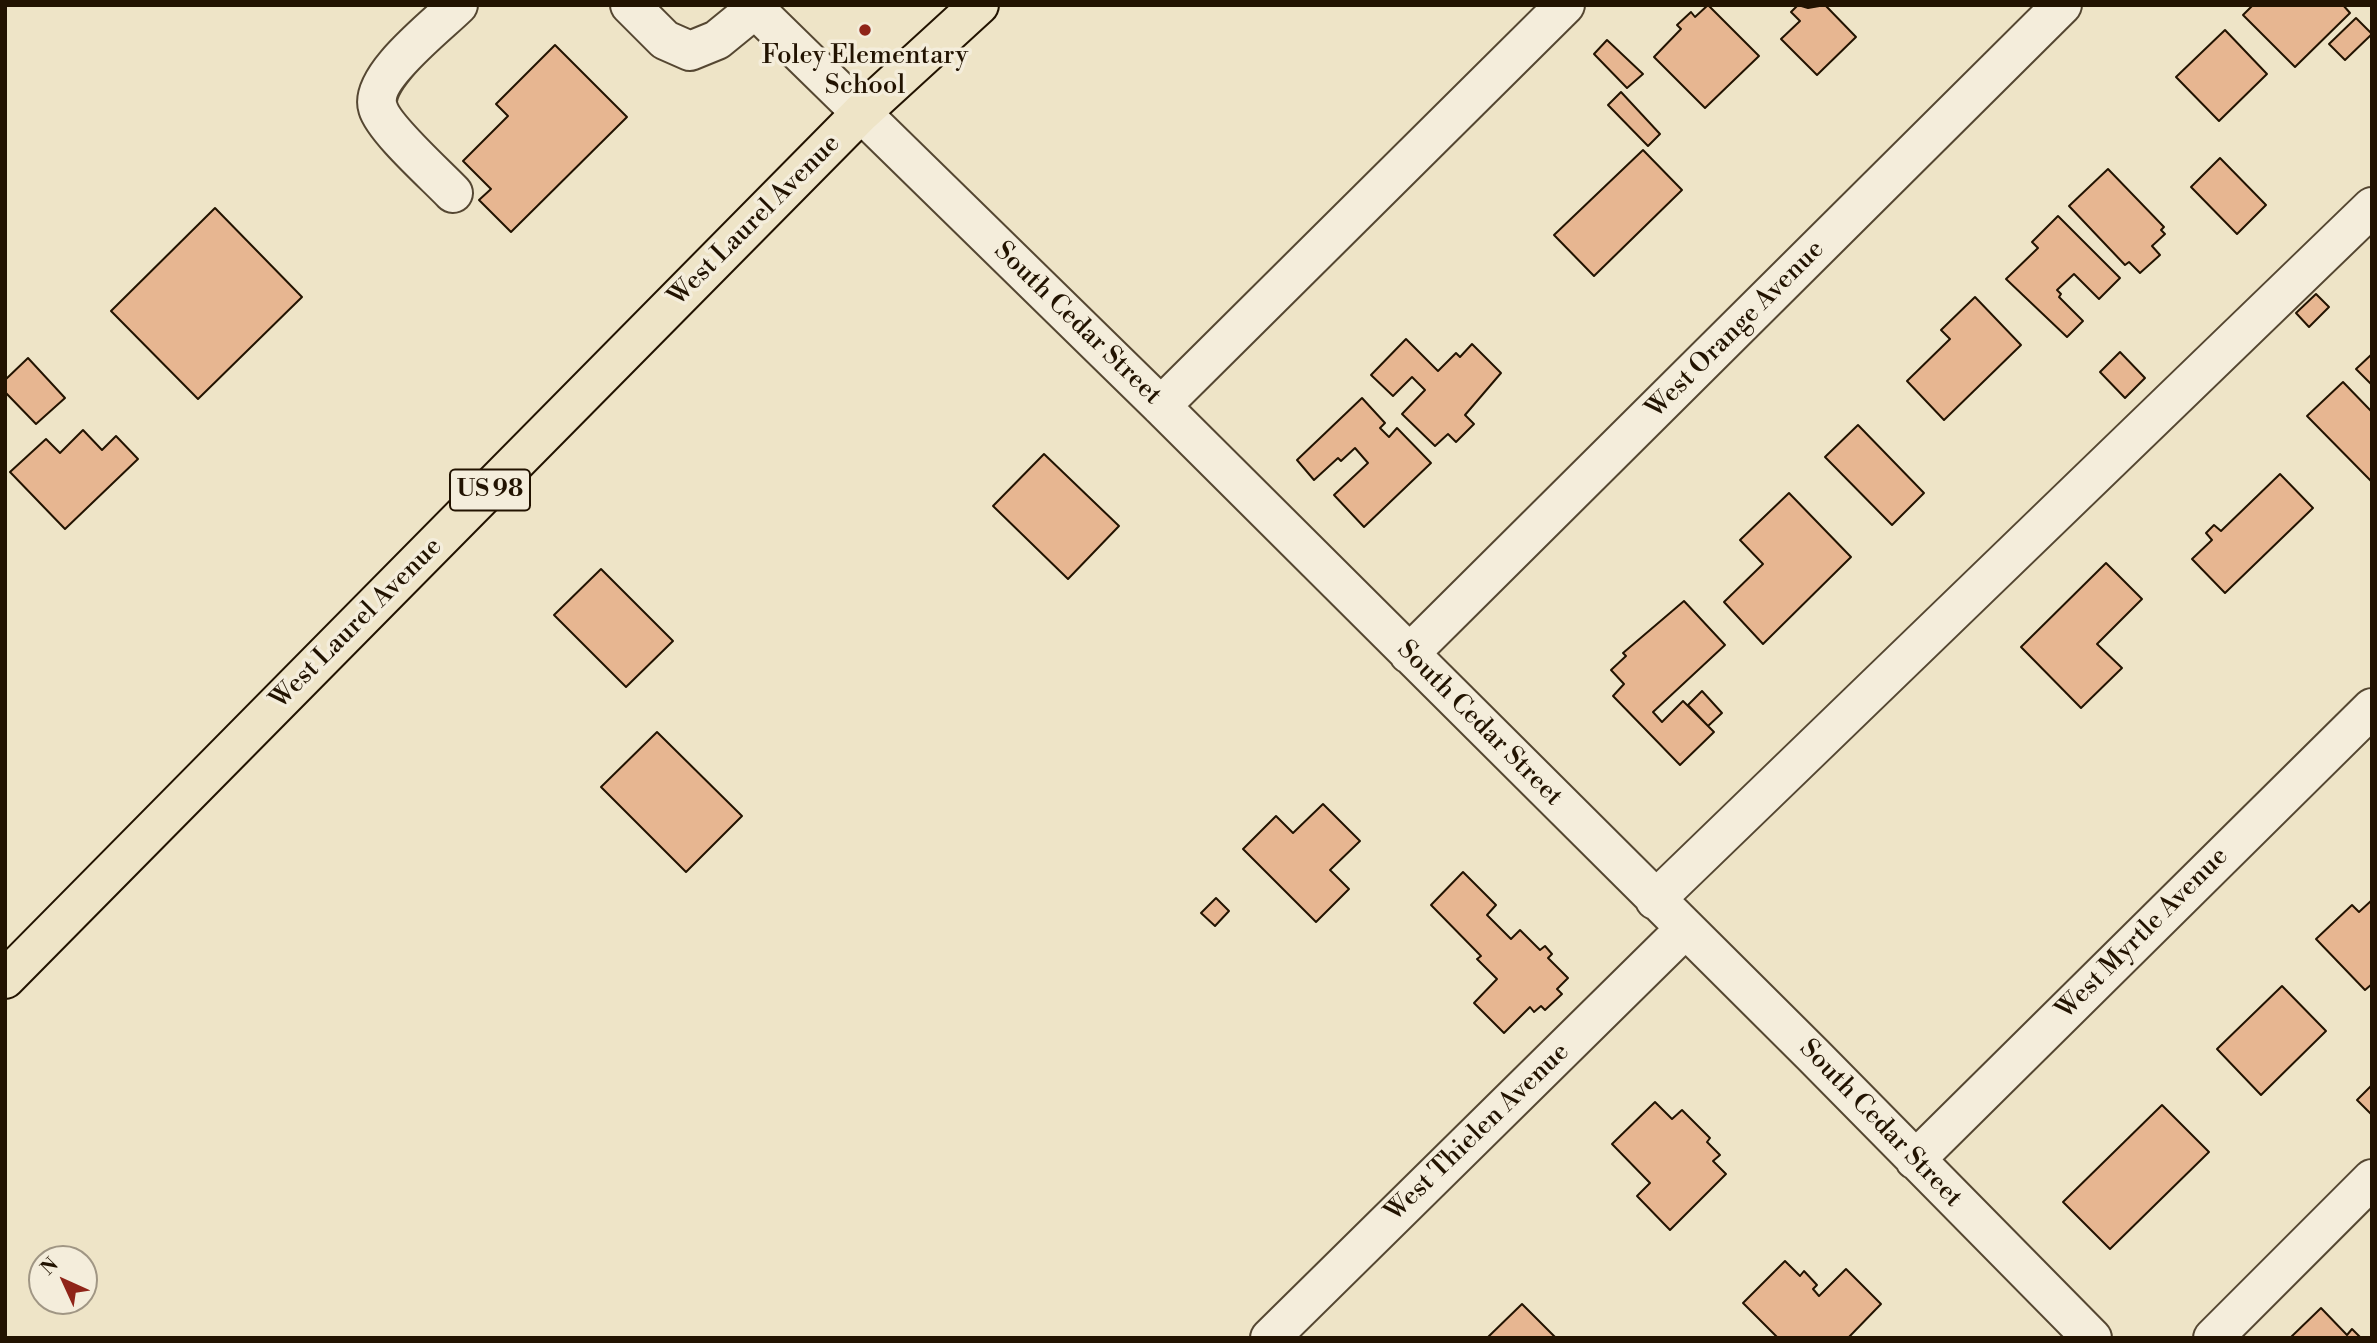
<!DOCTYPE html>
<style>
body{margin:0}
#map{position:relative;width:2377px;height:1343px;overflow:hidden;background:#eee4c7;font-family:"Libre Bodoni",serif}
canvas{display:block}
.frame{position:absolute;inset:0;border:7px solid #221301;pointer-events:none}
.north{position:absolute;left:28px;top:1245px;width:70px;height:70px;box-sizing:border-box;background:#f4eddb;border:2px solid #a09684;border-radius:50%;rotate:315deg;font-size:19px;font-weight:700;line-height:28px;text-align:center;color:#221301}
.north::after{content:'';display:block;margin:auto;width:24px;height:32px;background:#8f2418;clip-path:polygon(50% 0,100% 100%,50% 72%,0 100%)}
</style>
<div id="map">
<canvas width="2377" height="1343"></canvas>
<div class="frame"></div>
<div class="north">N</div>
</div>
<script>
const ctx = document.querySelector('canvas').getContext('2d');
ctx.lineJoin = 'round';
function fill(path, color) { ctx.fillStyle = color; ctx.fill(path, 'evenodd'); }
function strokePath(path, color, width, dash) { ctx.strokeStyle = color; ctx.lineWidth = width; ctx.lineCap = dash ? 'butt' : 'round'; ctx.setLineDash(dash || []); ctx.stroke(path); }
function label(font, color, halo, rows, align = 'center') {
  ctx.font = font + ' "Libre Bodoni",serif'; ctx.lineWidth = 7; ctx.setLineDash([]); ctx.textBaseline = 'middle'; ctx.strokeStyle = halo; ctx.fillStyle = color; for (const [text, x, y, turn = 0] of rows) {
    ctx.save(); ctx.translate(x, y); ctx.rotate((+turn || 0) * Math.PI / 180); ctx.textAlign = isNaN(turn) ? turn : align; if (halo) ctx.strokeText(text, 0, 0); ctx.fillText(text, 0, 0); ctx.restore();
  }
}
const building = new Path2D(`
 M1708 5 1759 56 1705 108 1654 57 1681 29 1677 25 1691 12 1695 17Z
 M1798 5 1808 8 1825 5 1856 37 1817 75 1781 39 1800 21 1791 12Z
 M2253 5H2343L2350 13 2295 67 2243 15Z
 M2356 18 2372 34 2345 60 2329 44Z
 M2225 30 2267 74 2219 121 2176 77Z
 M1607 40 1643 74 1627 88 1594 54Z
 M555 45 627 117 511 232 479 200 491 189 463 161 508 116 496 104Z
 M1621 92 1660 134 1648 146 1608 105Z
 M1643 150 1682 190 1594 276 1554 235Z
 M2220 158 2266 205 2237 234 2191 187Z
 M2108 169 2164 227 2161 230 2165 234 2152 246 2160 255 2140 273 2129 262 2125 265 2069 206Z
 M215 208 302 297 198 399 111 311Z
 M2058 216 2120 278 2099 299 2074 274 2057 290 2061 294 2059 297 2083 321 2067 337 2006 279 2038 248 2032 242Z
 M2316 294 2329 307 2309 327 2296 313Z
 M1975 297 2021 345 1944 420 1907 381 1950 339 1941 330Z
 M1406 339 1438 371 1456 353 1460 357 1472 344 1501 373 1465 415 1474 424 1456 442 1448 434 1435 446 1402 414 1425 390 1412 377 1393 396 1371 375Z
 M2120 352 2145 378 2125 398 2100 372Z
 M2372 354V385L2356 369Z
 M28 358 65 398 36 424 5 392V380Z
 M2343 382 2372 412V482L2307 416Z
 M1362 398 1385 423 1380 428 1389 437 1397 428 1431 463 1364 527 1334 495 1368 463 1355 448 1341 461 1338 458 1314 480 1297 460Z
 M1858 425 1924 493 1892 525 1825 457Z
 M83 430 102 450 116 436 138 459 65 529 10 472 46 439 60 453Z
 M1044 454 1119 526 1068 579 993 506Z
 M2280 474 2313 508 2225 593 2192 559 2212 540 2206 533 2214 525 2221 531Z
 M1789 493 1851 557 1763 644 1724 602 1763 564 1740 540Z
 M2106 563 2142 599 2097 644 2122 668 2081 708 2021 647Z
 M601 569 673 641 626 687 554 615Z
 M1684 601 1725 645 1653 712 1662 722 1683 701 1714 732 1680 765 1613 696 1624 684 1611 670 1626 656 1623 653Z
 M1702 691 1722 713 1708 726 1688 705Z
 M657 732 742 816 686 872 601 787Z
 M1323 804 1360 841 1330 870 1349 889 1316 922 1243 849 1276 816 1293 833Z
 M1463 872 1496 905 1487 915 1511 939 1520 930 1540 950 1545 946 1552 954 1548 958 1568 978 1557 989 1562 994 1545 1010 1541 1006 1534 1012 1530 1007 1504 1033 1474 1003 1497 979 1477 959 1481 956 1431 905Z
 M1216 898 1229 911 1215 926 1201 913Z
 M2372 900V984L2365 990 2316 939 2352 905 2359 912Z
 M2282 986 2326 1031 2261 1095 2217 1049Z
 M2372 1085V1115L2357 1100Z
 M1655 1102 1672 1119 1682 1110 1710 1138 1707 1142 1720 1155 1713 1161 1726 1174 1670 1230 1637 1196 1650 1183 1612 1144Z
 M2162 1105 2209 1152 2110 1249 2063 1202Z
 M1785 1261 1800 1276 1804 1271 1817 1285 1813 1289 1819 1296 1846 1269 1881 1304 1848 1338H1778L1743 1303Z
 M1522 1304 1556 1338H1487Z
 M2321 1308 2347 1335 2352 1329 2361 1338H2290Z`);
fill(building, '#e7b691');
strokePath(building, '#221301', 2);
const minor = new Path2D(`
 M630 5 665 40 690 51 717 40 755 9
 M751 5 1161 406 1813 1055 2092 1338
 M453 193C436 175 384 129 378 108 368 78 438 25 458 5
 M1161 406 1565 5
 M1409 654 2062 5
 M1655 900 2372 207
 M1915 1160 2372 708
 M1270 1338 1685 929
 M2213 1338 2372 1179`);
const major = new Path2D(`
 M5 979 861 113 979 5`);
strokePath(minor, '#554732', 42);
strokePath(major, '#221301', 42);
strokePath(minor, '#f4eddb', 38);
strokePath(major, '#eee4c7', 38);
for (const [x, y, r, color] of [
 [865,30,7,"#8f2418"]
]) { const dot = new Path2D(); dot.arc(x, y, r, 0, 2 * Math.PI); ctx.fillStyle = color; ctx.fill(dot); strokePath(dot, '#f4eddb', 2.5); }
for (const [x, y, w] of [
 [490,490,80]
]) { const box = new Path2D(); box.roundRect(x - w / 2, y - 20.5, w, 41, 5); ctx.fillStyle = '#f4eddb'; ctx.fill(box); strokePath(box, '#221301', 2); }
label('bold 24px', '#221301', null, [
 ["US 98",490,490]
]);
label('26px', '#221301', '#f4eddb', [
 ["Foley Elementary",865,57],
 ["School",865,87]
]);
label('26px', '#221301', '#f4eddb', [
 ["West Laurel Avenue",755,221,-45],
 ["South Cedar Street",1077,324,44],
 ["West Orange Avenue",1736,330,-45],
 ["West Laurel Avenue",357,624,-45],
 ["South Cedar Street",1479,724,45],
 ["West Myrtle Avenue",2143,934,-45],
 ["South Cedar Street",1880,1124,46],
 ["West Thielen Avenue",1478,1133,-44]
]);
</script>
